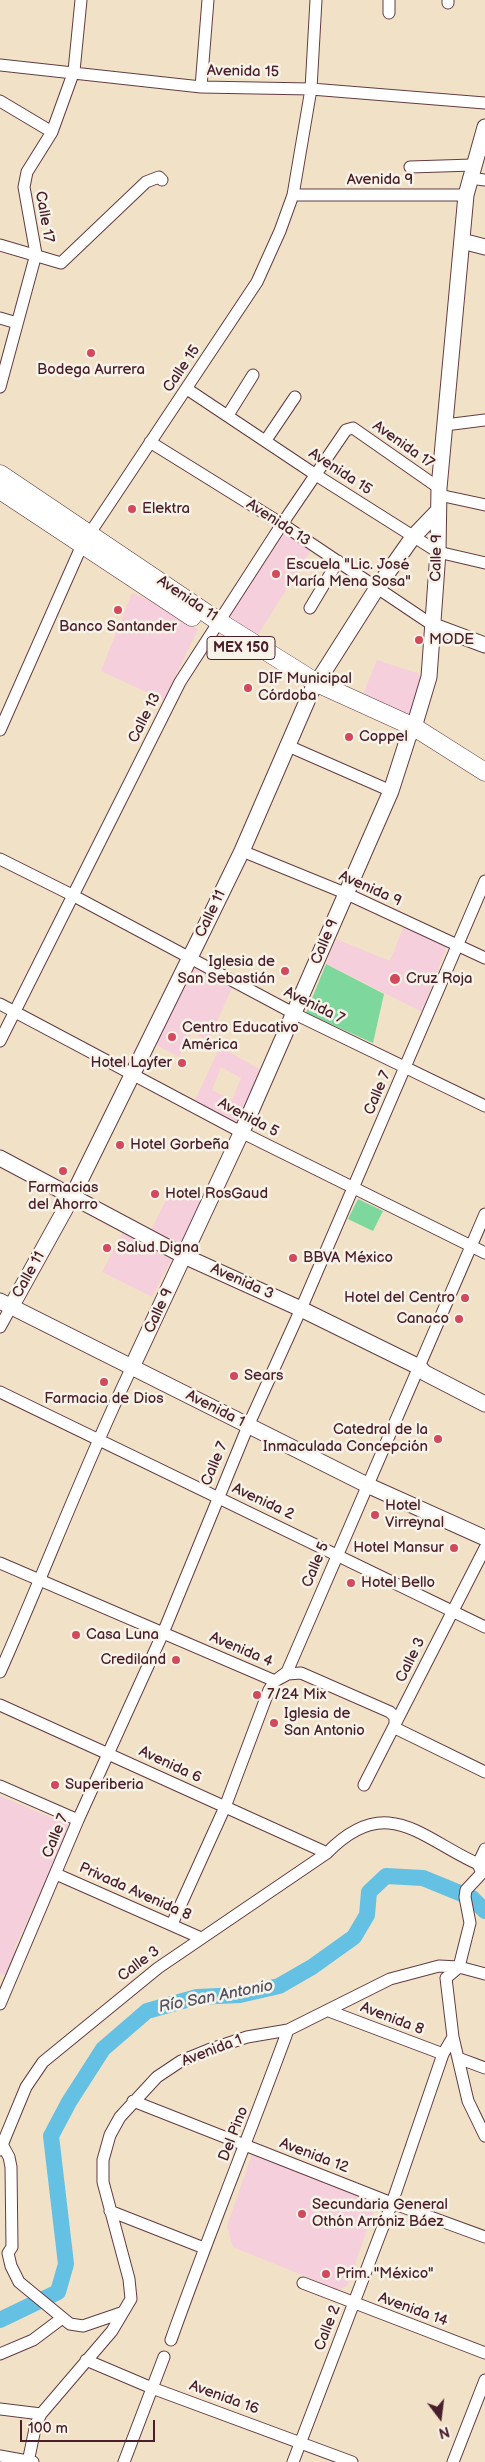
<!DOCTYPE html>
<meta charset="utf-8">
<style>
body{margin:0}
#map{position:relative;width:485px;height:2462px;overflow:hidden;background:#f1e1c6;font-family:"Balsamiq Sans",sans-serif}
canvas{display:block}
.north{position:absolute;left:415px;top:2392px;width:50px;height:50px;-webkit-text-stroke:4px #f7f3e8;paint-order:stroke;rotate:165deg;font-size:14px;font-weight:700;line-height:20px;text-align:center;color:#4a1f2b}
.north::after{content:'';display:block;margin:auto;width:18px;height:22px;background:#4a1f2b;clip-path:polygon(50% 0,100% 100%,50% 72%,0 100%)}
.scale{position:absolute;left:20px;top:2420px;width:135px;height:22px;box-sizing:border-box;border:2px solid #4a1f2b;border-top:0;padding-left:6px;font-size:15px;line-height:18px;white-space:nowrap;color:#4a1f2b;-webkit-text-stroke:4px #f7f3e8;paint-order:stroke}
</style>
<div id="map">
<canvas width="485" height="2462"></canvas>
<div class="north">N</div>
<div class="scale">100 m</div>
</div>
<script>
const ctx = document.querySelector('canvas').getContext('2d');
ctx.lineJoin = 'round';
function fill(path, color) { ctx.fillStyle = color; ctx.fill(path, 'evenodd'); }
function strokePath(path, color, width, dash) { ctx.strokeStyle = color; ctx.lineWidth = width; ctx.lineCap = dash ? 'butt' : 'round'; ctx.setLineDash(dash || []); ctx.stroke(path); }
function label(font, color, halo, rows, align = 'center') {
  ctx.font = font + ' "Balsamiq Sans",sans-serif'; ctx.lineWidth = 5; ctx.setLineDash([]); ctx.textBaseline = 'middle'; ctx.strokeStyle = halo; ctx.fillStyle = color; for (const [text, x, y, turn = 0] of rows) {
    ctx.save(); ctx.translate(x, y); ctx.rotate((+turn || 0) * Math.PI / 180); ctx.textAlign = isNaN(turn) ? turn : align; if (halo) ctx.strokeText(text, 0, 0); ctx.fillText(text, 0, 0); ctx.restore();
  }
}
fill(new Path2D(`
 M283 530 312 548 256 638 231 621V615Z
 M132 593 151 601 198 629 164 700 101 671Z
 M377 660 423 675 412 718 361 699Z
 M405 923 448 943 422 1012 326 964 336 939 390 961Z
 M191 967 233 986 208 1041 191 1032 179 1057 153 1043Z
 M220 1047 263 1071 239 1125 195 1100ZM221 1067 241 1078 232 1100 212 1090Z
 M173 1186 204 1202 182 1249 150 1232Z
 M124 1230 173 1256 152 1297 102 1272Z
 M0 1796 71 1826 14 1949 19 1952 9 1976 0 1974Z
 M252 2154 377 2202 347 2286 339 2290 233 2247 227 2226Z`), '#f5cfdb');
fill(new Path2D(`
 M326 964 384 994 373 1043 306 1013Z
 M358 1199 383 1211 373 1231 348 1219Z`), '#7ed89e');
strokePath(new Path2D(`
 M0 2320 58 2292 66 2264 51 2136 69 2102 103 2049 147 2011 197 1997 240 1995 279 1986 312 1967 354 1937 367 1915 369 1892 386 1876 423 1878 472 1898 485 1911`), '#65c1e3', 16);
const street = new Path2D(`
 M448 3V0
 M389 13V0
 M0 65 201 87 311 89 485 103
 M201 87 208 0
 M0 101 52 132
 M410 167 473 165
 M469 178 485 180
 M293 195H466
 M0 245 61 263 146 182 159 177 162 180
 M0 318 17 323
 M0 387 36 254 24 187 27 172 52 132 74 71 81 0
 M187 389 316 475 438 552 485 563
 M228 415 253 375
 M445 425 485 420
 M266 440 295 397
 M150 442 282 524 434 626
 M439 495 485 505
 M310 608 338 561
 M0 730 82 545 257 282 280 231 293 195 311 89 316 0
 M286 745 391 791
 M242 851 345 893 485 958
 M0 859 74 896 295 1014 485 1106
 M0 1004 241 1132 485 1253
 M0 1041 180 682 282 524 346 430 353 428 439 488
 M0 1327 11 1307
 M0 1392 485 1627
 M0 1563 275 1681 288 1674 301 1673 390 1712 395 1717V1728L485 1772
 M0 1672C45 1571 84 1467 132 1367
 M0 1705 327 1853
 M364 1785 485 1548
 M0 1786 78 1820
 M481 1871 478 1864 485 1849
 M56 1874 201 1938
 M172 1924 225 1807 269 1690 275 1681 287 1672 485 1214
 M459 1967 446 1978 453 2037 468 2101 485 2136
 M459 1967 470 1923 465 1897 466 1890 482 1873
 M0 2004 78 1820 163 1633 248 1426 301 1309 485 881
 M329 2011 443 2054
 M458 2058 485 2068
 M133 2101 392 2203 485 2237
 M3 2146 9 2157 11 2167 12 2247 8 2253 11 2266 19 2282 70 2324 83 2326 121 2313
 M0 2150 26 2087 43 2062 158 1968 327 1853C389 1789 425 1843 485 1867
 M110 2211 204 2248
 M303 2283 485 2353
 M171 2340C208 2236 250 2134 288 2030
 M0 2354 33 2340 61 2319
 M86 2360 152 2388 352 2462
 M0 2409 41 2414
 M0 2456 33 2462
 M28 2462 36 2424 41 2414 112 2331 131 2299 129 2279 103 2182V2160L110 2135 120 2117 157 2077 181 2061 208 2050 247 2037 288 2030 390 1979 439 1966 459 1967 485 1974
 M124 2462 164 2357
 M293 2462 392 2203 443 2054 453 2037
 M453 2462 485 2380`);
const secondary = new Path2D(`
 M462 241 485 247
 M434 626 485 645
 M0 1158 184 1256 301 1309 419 1367 425 1373 485 1404
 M0 1301 367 1485 485 1538
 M11 1307 73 1195 203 931 242 851 311 692 377 588 413 537 438 511
 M132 1367 244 1127 391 791 408 738 414 727 429 677 438 552 439 488 466 195 485 127`);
const primary = new Path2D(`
 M0 474 218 621 317 683 414 727 485 772
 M0 490 192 617`);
strokePath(street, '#633c42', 13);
strokePath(secondary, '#633c42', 17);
strokePath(primary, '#633c42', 19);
strokePath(street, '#fff', 11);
strokePath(secondary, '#fff', 15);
strokePath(primary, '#fff', 18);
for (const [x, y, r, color] of [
 [91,353,5,"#d1495b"],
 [132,509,5,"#d1495b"],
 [276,574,5,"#d1495b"],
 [118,610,5,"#d1495b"],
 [419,640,5,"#d1495b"],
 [248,688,5,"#d1495b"],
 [349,737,5,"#d1495b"],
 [285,971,5,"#d1495b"],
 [395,979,6,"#d1495b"],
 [172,1037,5,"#d1495b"],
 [182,1063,5,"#d1495b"],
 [120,1145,5,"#d1495b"],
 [63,1171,5,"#d1495b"],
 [155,1194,5,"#d1495b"],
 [107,1248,5,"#d1495b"],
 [293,1258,5,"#d1495b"],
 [465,1298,5,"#d1495b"],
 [459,1319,5,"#d1495b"],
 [234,1376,5,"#d1495b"],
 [104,1382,5,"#d1495b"],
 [438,1439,5,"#d1495b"],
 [375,1515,5,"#d1495b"],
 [454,1548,5,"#d1495b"],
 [351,1583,5,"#d1495b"],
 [76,1635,5,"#d1495b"],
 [176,1660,5,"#d1495b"],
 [257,1695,5,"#d1495b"],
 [274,1723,5,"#d1495b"],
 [55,1785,5,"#d1495b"],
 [302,2214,5,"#d1495b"],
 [326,2274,5,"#d1495b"]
]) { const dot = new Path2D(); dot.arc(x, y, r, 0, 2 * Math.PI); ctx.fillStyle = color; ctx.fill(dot); strokePath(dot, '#f7f3e8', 2); }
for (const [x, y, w] of [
 [241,648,68]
]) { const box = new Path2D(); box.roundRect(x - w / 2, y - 11.5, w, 23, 4); ctx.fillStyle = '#f7f3e8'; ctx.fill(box); strokePath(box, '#4a1f2b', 1); }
label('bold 14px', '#4a1f2b', null, [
 ["MEX 150",241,648]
]);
label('15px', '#4a1f2b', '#f7f3e8', [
 ["Avenida 15",243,72,1],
 ["Avenida 9",380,180],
 ["Calle 17",44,217,80],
 ["Calle 15",182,369,-56],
 ["Avenida 17",403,445,35],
 ["Avenida 15",340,472,33],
 ["Avenida 13",278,523,33],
 ["Calle 9",437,558,-89],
 ["Avenida 11",187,599,34],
 ["Calle 13",145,718,-63],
 ["Avenida 9",370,889,24],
 ["Calle 11",211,914,-64],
 ["Calle 9",325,942,-67],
 ["Avenida 7",314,1006,26],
 ["Calle 7",378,1093,-67],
 ["Avenida 5",248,1118,28],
 ["Calle 11",29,1275,-61],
 ["Avenida 3",242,1282,24],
 ["Calle 9",159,1311,-65],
 ["Avenida 1",215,1409,27],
 ["Calle 7",215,1464,-67],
 ["Avenida 2",263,1502,25],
 ["Calle 5",316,1565,-67],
 ["Avenida 4",241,1650,23],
 ["Calle 3",411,1660,-64],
 ["Avenida 6",170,1765,25],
 ["Calle 7",56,1836,-68],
 ["Privada Avenida 8",135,1892,24],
 ["Calle 3",139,1964,-37],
 ["Avenida 8",392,2019,21],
 ["Avenida 1",212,2051,-21],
 ["Del Pino",234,2134,-69],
 ["Avenida 12",314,2156,21],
 ["Avenida 14",413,2310,20],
 ["Calle 2",328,2328,-69],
 ["Avenida 16",224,2398,20]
]);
label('15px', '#4a1f2b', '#f7f3e8', [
 ["Bodega Aurrera",91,370,"center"],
 ["Elektra",142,509],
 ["Escuela \"Lic. José",286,565],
 ["María Mena Sosa\"",286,582],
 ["Banco Santander",118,627,"center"],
 ["MODE",429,640],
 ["DIF Municipal",258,679],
 ["Córdoba",258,696],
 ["Coppel",359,737],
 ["Iglesia de",275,962,"right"],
 ["San Sebastián",275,979,"right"],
 ["Cruz Roja",406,979],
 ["Centro Educativo",182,1028],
 ["América",182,1045],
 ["Hotel Layfer",172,1063,"right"],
 ["Hotel Gorbeña",130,1145],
 ["Farmacias",63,1188,"center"],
 ["del Ahorro",63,1205,"center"],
 ["Hotel RosGaud",165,1194],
 ["Salud Digna",117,1248],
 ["BBVA México",303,1258],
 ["Hotel del Centro",455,1298,"right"],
 ["Canaco",449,1319,"right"],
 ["Sears",244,1376],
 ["Farmacia de Dios",104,1399,"center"],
 ["Catedral de la",428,1430,"right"],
 ["Inmaculada Concepción",428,1447,"right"],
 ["Hotel",385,1506],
 ["Virreynal",385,1523],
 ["Hotel Mansur",444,1548,"right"],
 ["Hotel Bello",361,1583],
 ["Casa Luna",86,1635],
 ["Crediland",166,1660,"right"],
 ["7/24 Mix",267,1695],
 ["Iglesia de",284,1714],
 ["San Antonio",284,1731],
 ["Superiberia",65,1785],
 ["Secundaria General",312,2205],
 ["Othón Arróniz Báez",312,2222],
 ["Prim. \"México\"",336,2274]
], 'left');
label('italic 16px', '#525062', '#f7f3e8', [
 ["Río San Antonio",216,1997,-11]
]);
</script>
